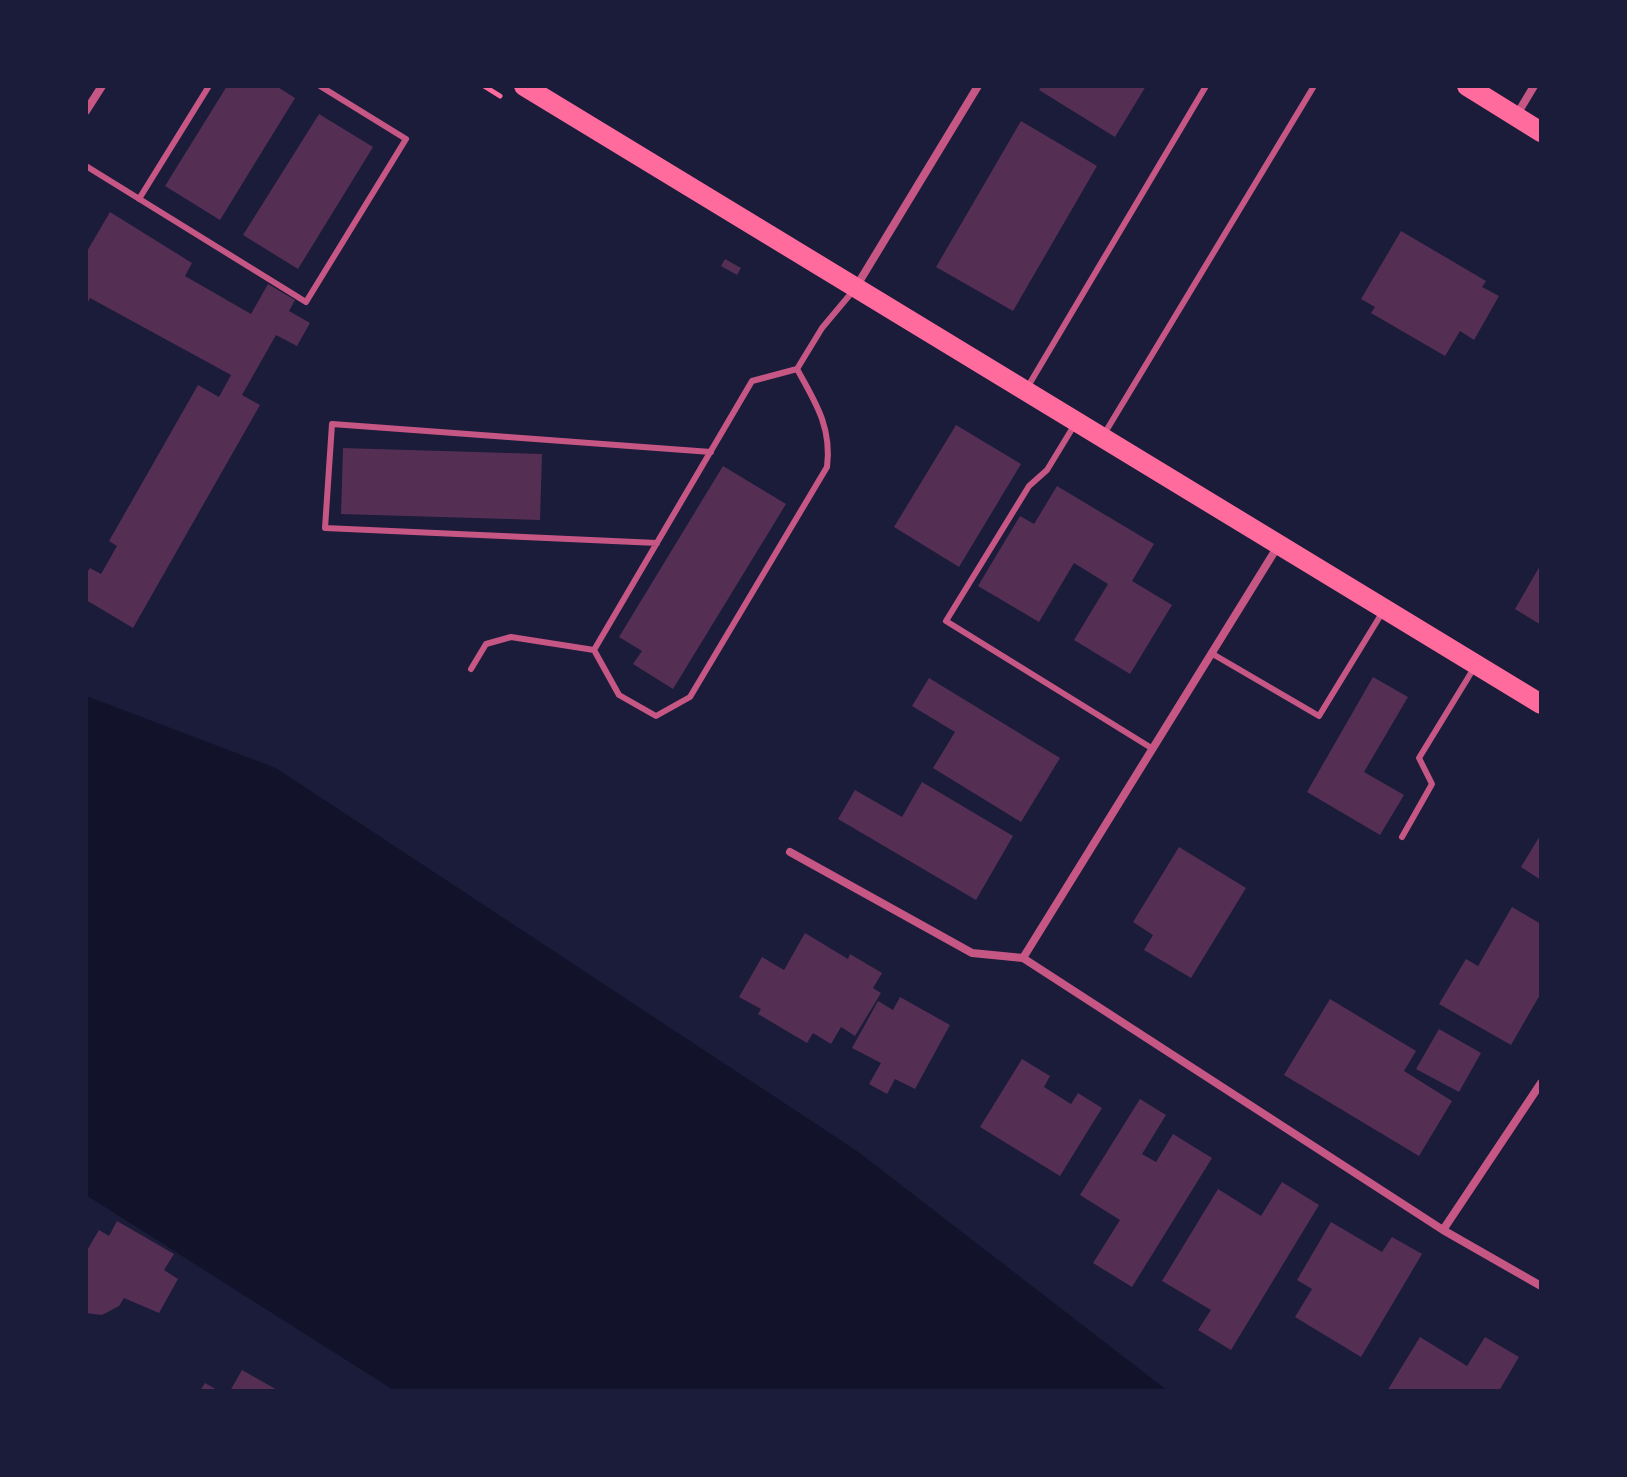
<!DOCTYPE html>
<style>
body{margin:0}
#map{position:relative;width:1627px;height:1477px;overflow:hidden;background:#1b1b3a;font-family:"Golos Text",sans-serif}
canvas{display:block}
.frame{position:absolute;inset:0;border:88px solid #1b1b3a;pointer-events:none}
</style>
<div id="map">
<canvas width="1627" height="1477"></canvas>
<div class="frame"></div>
</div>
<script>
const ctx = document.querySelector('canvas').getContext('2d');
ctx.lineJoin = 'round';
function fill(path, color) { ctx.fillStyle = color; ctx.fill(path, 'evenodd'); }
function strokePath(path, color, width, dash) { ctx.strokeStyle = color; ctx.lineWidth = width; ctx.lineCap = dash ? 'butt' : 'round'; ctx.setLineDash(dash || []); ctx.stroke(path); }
fill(new Path2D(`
 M86 696 276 768 857 1151 1168 1391H395L86 1195Z`), '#12122b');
fill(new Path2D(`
 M227 86H276L295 98 220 220 165 186Z
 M1042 86H1146L1115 137 1039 90Z
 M319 114 373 147 298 269 243 235Z
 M1021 121 1097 166 1013 311 936 267Z
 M110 212 192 263 185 276 251 314 268 284 295 300 289 311 310 323 297 346 276 335 242 395 260 405 133 628 86 600V574L90 568 101 574 117 546 109 541 198 385 219 397 231 375 90 298 86 306V253Z
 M1401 231 1486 281 1482 287 1499 296 1474 340 1460 331 1445 356 1371 313 1375 307 1361 299Z
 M725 259 741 268 737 275 721 266Z
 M956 425 1021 464 959 567 894 527Z
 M343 448 542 454 540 520 341 514Z
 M723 466 786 504 673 689 633 664 642 651 619 637Z
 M1057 486 1154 544 1132 581 1172 605 1130 674 1074 640 1108 584 1074 563 1039 622 978 586 1020 516 1034 524Z
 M1541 564V625L1515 609Z
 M1373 677 1408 697 1364 772 1404 795 1380 835 1307 792Z
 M929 678 1060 758 1021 822 933 768 955 732 912 706Z
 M922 782 1013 836 976 900 838 819 855 790 902 817Z
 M1541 834V880L1521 867Z
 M1179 847 1246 888 1191 978 1144 950 1153 935 1133 922Z
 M1512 907 1541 924V993L1511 1045 1439 1004 1466 959 1478 966Z
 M805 933 848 959 850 954 882 973 873 988 881 993 855 1036 841 1027 831 1044 813 1033 807 1043 758 1014 761 1009 739 997 762 957 784 970Z
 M900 997 950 1025 915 1089 895 1079 887 1094 869 1084 881 1063 852 1048 878 1001 893 1010Z
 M1330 999 1416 1051 1404 1071 1452 1101 1419 1156 1284 1075Z
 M1439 1029 1481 1053 1459 1092 1416 1069Z
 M1022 1059 1050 1076 1044 1087 1071 1104 1078 1093 1102 1108 1060 1176 980 1127Z
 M1140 1099 1166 1115 1142 1154 1156 1162 1173 1134 1212 1158 1132 1287 1093 1263 1120 1220 1080 1195Z
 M1282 1182 1319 1205 1231 1350 1198 1330 1211 1310 1162 1281 1218 1189 1261 1216Z
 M117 1221 174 1254 164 1270 178 1279 159 1313 124 1298 119 1306 102 1315 86 1313V1252L99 1230 109 1236Z
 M1331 1222 1382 1252 1392 1237 1422 1254 1361 1357 1295 1317 1312 1289 1297 1280Z
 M1420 1337 1467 1366 1485 1337 1519 1357 1499 1391H1387Z
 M242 1370 279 1391H230Z
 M205 1383 219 1391H200Z`), '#542f53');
strokePath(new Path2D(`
 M484 86 500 96`), '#ff6b9d', 5);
strokePath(new Path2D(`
 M86 166 306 302 406 139 320 86
 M139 199 209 86
 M797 369C816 403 832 428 827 467L690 697 656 716 619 695 594 650 752 381 797 369 822 328 853 291
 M1027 388 1206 86
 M1075 424 1047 470 1029 486 946 621 1153 749
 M1103 436 1314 86
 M657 543 325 528 332 424 711 452
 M1211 653 1319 716 1382 613
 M471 669 486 644 511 637 594 650
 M1402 837 1432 784 1419 758 1474 668`), '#c65784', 6);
strokePath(new Path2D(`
 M86 111 102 86
 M1516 116 1534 86
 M856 287 978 86
 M790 852 972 953 1023 958 1443 1230 1541 1286
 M1023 958 1278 546
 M1443 1230 1541 1083`), '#c65784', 8);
strokePath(new Path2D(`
 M524 86 1541 704
 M1467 86 1541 132`), '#ff6b9d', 20);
</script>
